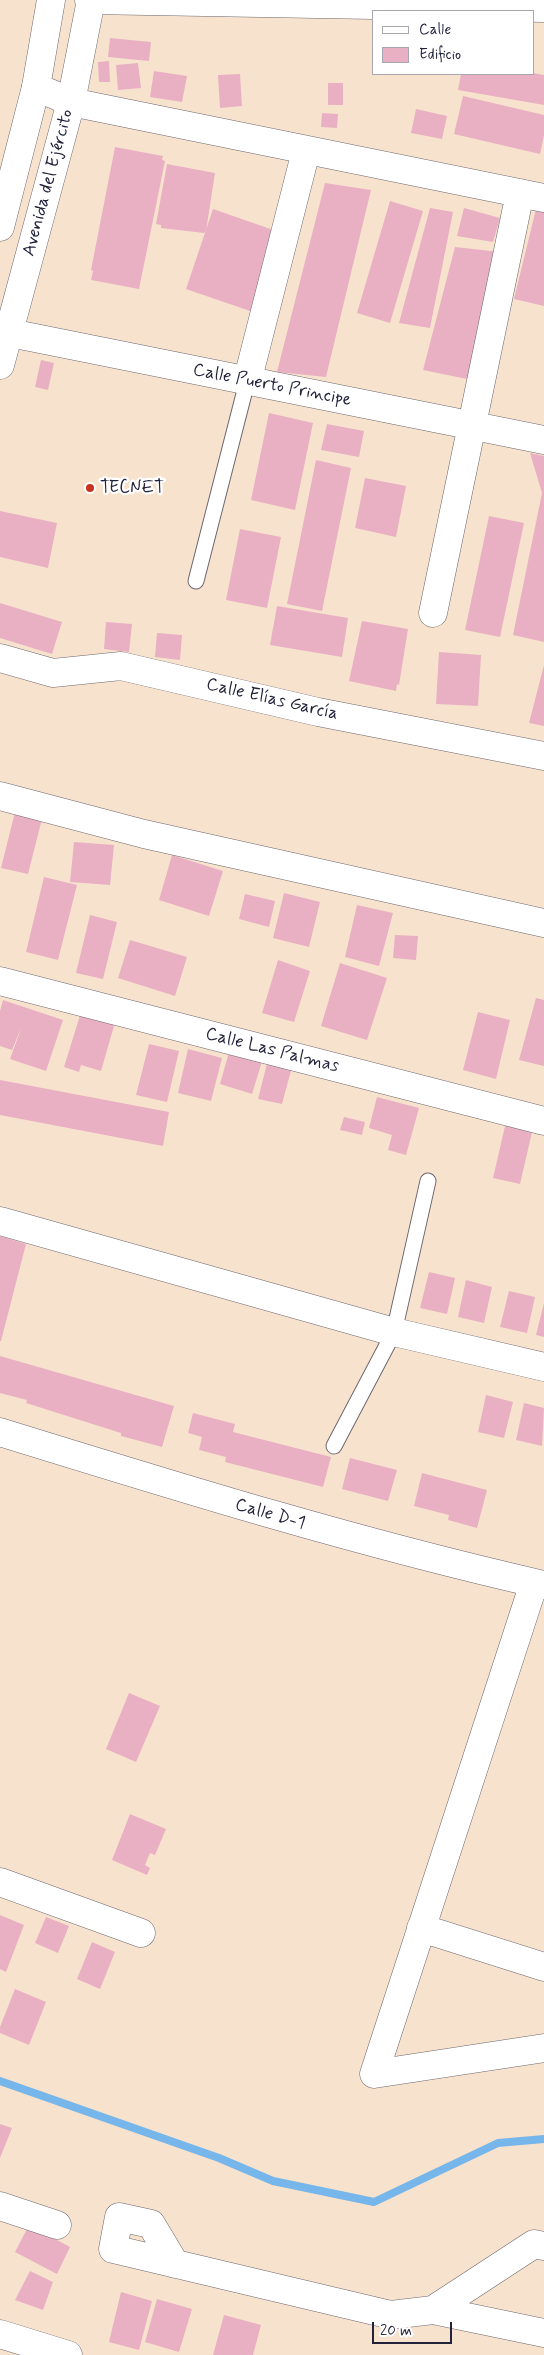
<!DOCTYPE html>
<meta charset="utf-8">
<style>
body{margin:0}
#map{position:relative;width:544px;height:2355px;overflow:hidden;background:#f7e3cd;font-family:Mynerve,sans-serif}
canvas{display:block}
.legend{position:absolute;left:372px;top:10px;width:162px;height:65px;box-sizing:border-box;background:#fff;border:1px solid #a7a7b1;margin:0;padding:6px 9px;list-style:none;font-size:15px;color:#22223b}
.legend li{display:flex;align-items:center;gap:10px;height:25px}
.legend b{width:25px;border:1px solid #a7a7b1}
.scale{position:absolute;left:372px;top:2322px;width:80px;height:22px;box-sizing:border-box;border:2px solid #22223b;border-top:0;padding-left:6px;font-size:15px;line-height:18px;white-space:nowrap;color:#22223b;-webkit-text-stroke:4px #fff;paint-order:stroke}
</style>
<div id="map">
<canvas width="544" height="2355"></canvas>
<ul class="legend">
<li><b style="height:6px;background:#fff"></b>Calle</li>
<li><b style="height:14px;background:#e9b0c3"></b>Edificio</li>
</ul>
<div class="scale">20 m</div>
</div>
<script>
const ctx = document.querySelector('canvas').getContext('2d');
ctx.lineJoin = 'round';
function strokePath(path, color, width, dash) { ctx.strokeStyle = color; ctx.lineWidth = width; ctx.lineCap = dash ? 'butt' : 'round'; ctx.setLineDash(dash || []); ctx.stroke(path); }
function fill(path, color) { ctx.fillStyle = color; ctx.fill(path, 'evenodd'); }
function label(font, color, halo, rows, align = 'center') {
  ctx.font = font + ' Mynerve,sans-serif'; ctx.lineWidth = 4.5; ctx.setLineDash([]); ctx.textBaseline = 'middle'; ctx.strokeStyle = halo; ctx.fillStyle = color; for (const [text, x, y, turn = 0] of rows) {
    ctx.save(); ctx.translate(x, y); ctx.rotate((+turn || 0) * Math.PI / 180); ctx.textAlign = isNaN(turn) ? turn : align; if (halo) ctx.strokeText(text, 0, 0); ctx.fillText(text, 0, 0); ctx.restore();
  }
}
strokePath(new Path2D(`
 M0 2081 219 2158 273 2181 374 2202 498 2143 544 2139`), '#77b6ea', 8);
fill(new Path2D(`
 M110 38 151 42 149 61 108 57Z
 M109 61 110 82H99L98 62Z
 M138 63 141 88 118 90 116 65Z
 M154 71 187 76 182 102 150 97Z
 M533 73 544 75V105L458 90 461 74Z
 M240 74 242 106 220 108 218 75Z
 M328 83H343V105H328Z
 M463 96 544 115V135L540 154 454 134Z
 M416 109 447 116 442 139 411 133Z
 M322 113 338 114 337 128 321 127Z
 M115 147 163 156 162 160 165 161 139 289 91 280 93 271 91 270Z
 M167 164 215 173 206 231 204 233 161 228V225L156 224Z
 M325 183 371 190 326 377 277 372Z
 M390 201 423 211 390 323 357 313Z
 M430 208 453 212 430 328 399 323Z
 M464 208 500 218 493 242 457 236Z
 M213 209 279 232 253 312 186 289Z
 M536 209 544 211V306L514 299Z
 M455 247 500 252 467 379 423 370Z
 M41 360 54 363 48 390 35 387Z
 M269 413 313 423 295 510 251 500Z
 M327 424 364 431 359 457 321 450Z
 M530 453 544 456V642L513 635 542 493Z
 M316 460 351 468 322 611 287 604Z
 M365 478 406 486 396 537 355 528Z
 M0 511 57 523 48 568 0 557Z
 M489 516 524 523 500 637 465 630Z
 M240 529 281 537 267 608 226 600Z
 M0 603 62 622 52 654 0 638Z
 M277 606 348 618 342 657 270 645Z
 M362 621 408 629 399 685 397 684 396 691 349 681Z
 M106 622 132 624 129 652 104 649Z
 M157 633 182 635 180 660 155 657Z
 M439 652 481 655 478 706 436 704Z
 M544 665V726L529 723Z
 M15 812 42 819 28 874 1 868Z
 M74 842 114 845 110 885 70 882Z
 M172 855 223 871 209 916 159 900Z
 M44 877 77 885 58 960 26 952Z
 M284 893 320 902 309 947 273 938Z
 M245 894 275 901 269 927 239 919Z
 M357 905 393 913 379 966 345 957Z
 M90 915 117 922 103 979 76 973Z
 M395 935 418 936 416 960 393 958Z
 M130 940 187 957 175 996 118 978Z
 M278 960 310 971 294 1022 262 1013Z
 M340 963 387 978 367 1040 321 1026Z
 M536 998 544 1000V1066L519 1060Z
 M3 1000 63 1020 46 1071 10 1059 22 1026 12 1050 0 1046V1011Z
 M82 1009 116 1019 101 1071 81 1065 79 1072 64 1067Z
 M478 1012 510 1020 496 1079 463 1070Z
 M149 1044 179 1051 167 1102 136 1095Z
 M231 1045 264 1055 252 1094 220 1084Z
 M188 1049 222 1058 211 1101 178 1093Z
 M269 1056 293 1063 282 1104 258 1099Z
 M0 1080 169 1112 163 1146 0 1115Z
 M377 1097 419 1108 406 1155 388 1150 392 1135 369 1128Z
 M509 1109 536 1115 520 1184 493 1178Z
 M344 1117 365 1122 362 1135 340 1130Z
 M0 1236 26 1244 1 1341H0Z
 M429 1272 455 1278 447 1314 420 1308Z
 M466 1280 492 1287 484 1323 458 1317Z
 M509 1291 535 1297 527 1333 500 1327Z
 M544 1303V1337L536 1335Z
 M0 1356 174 1406 162 1447 121 1436V1433L26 1403 27 1400 0 1393Z
 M486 1395 513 1402 504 1438 478 1432Z
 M524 1403 544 1408 542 1446 516 1440Z
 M193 1413 235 1424 233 1432 331 1457 323 1487 225 1462 226 1457 199 1450 202 1437 188 1433Z
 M350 1458 397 1470 388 1501 342 1489Z
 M422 1473 487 1490 477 1528 448 1520 449 1515 414 1506Z
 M129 1693 160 1706 136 1762 106 1749Z
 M130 1814 166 1829 155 1855 150 1853 145 1865 150 1868 147 1875 112 1860Z
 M0 1915 24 1925 6 1972 0 1969Z
 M46 1917 69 1926 58 1953 35 1943Z
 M92 1942 115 1952 100 1989 77 1979Z
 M15 1989 46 2002 29 2045 0 2033V2027Z
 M0 2124 12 2128 0 2158Z
 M29 2225 70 2247 57 2274 15 2252Z
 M30 2271 53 2282 43 2310 15 2300Z
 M121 2292 152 2301 139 2350 109 2342Z
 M157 2299 192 2309 179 2352 145 2342Z
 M224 2315 261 2325 253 2355H213Z`), '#e9b0c3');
const lane = new Path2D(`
 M196 581 247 382
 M334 1446 394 1332 428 1181`);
const street = new Path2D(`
 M89 0 544 8
 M36 87 71 102 544 198
 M0 331 544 440
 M247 382 306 151
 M433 613 520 193
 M0 658 53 673 121 666 318 712 544 756
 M0 796 144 834 544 923
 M0 981 544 1121
 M0 1221 394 1332 544 1367
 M0 1432C181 1488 359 1543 544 1585
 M534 1583 374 2074 544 2048
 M0 1882 141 1933
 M421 1928 544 1967
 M0 2206 57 2225
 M175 2264 151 2224 119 2217 113 2249 391 2315 433 2310 544 2333
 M433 2310 534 2244 544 2246
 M0 2334 68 2355`);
const secondary = new Path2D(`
 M0 227 36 87 51 0
 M0 365 71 102 91 0`);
strokePath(lane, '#6d666e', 17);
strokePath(street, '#6d666e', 29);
strokePath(secondary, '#6d666e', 29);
strokePath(lane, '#fff', 15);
strokePath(street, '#fff', 28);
strokePath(secondary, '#fff', 28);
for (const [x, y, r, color] of [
 [90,488,5,"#c8321e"]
]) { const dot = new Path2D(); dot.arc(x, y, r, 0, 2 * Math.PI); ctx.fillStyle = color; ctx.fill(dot); strokePath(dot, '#fff', 2); }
label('18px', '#22223b', '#fff', [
 ["Avenida del Ejército",49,183,-75],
 ["Calle Puerto Principe",272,386,11],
 ["Calle Elías García",272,700,13],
 ["Calle Las Palmas",272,1051,14],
 ["Calle D-1",270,1515,16]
]);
label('18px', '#22223b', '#fff', [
 ["TECNET",100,488]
], 'left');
</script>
